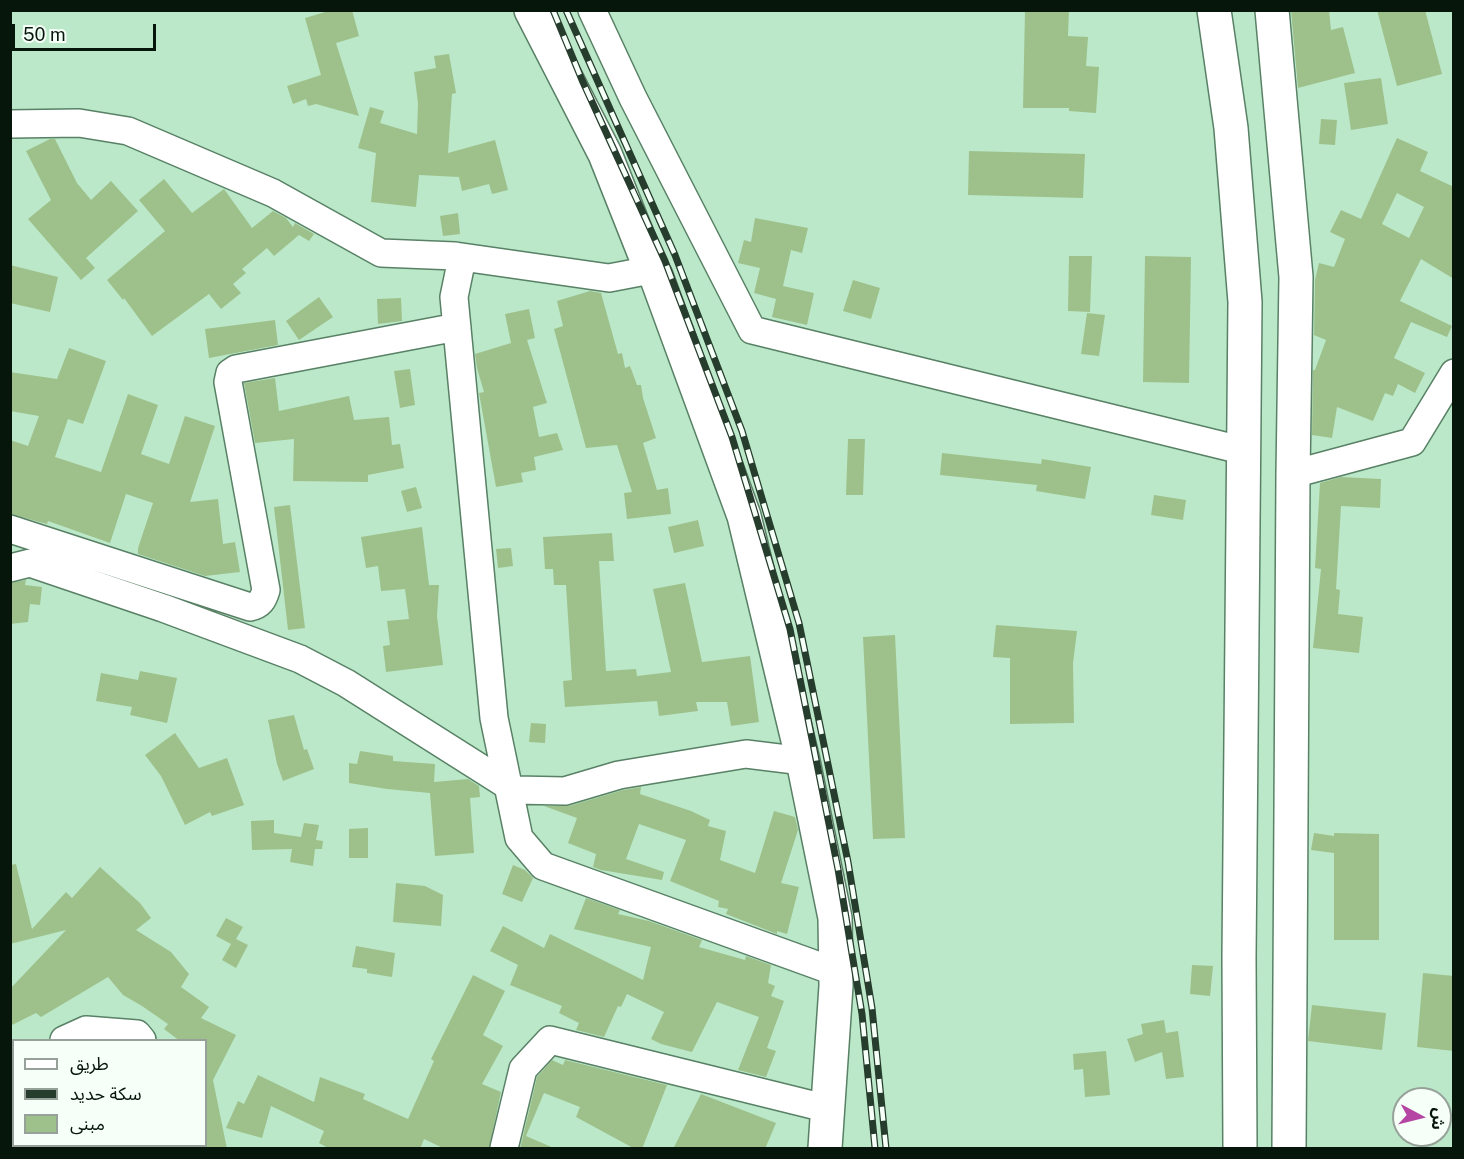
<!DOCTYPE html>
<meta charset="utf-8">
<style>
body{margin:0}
#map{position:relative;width:1464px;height:1159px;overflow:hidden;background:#bbe8c9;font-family:"Public Sans","Noto Sans Arabic",sans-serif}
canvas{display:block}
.frame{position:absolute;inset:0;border:12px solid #06160b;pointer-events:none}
.legend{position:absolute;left:12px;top:1039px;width:195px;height:108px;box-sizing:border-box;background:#f6fff8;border:2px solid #96a299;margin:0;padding:8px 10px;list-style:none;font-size:18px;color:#06160b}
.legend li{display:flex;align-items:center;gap:12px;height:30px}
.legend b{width:30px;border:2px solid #96a299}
.north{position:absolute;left:1392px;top:1087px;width:60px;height:60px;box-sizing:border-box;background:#f6fff8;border:2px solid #96a299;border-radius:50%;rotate:97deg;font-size:16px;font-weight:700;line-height:24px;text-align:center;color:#06160b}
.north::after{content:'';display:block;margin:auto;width:21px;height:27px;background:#b546a3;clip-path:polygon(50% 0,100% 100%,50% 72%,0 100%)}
.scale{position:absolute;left:12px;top:24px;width:144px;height:27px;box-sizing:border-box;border:3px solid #06160b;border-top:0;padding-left:8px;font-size:18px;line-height:21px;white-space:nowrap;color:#06160b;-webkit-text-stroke:4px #f6fff8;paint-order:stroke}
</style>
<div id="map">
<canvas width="1464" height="1159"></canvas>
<div class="frame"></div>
<ul class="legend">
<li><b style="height:8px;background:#fff"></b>طريق</li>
<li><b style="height:8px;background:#263c2d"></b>سكة حديد</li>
<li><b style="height:16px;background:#9ec18b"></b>مبنى</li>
</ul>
<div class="north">ش</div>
<div class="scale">50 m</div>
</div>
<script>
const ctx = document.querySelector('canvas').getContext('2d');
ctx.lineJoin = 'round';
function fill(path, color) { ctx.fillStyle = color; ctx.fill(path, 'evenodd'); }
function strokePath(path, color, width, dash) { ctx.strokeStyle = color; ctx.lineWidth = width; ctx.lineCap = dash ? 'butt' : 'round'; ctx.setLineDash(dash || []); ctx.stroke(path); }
fill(new Path2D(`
 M332 10H352L359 36 336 43 359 116 316 104 308 106 306 99 293 104 287 86 321 75 305 18Z
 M1025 10H1069L1068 36 1088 37 1086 66 1099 67 1096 113 1069 111V108H1023Z
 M1291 10H1329L1331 30 1343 27 1355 73 1298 88Z
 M1377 10H1425L1442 74 1397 86Z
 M449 54 456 93 452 94 448 153 495 140 508 190 492 194 489 184 462 191 459 177 419 175 416 207 371 202 376 153 358 148 370 107 384 111 380 123 417 134 418 103 414 72 436 68 434 56Z
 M1381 78 1388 124 1351 130 1344 83Z
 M1321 119 1337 120 1335 145 1319 144Z
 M1397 138 1428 152 1420 171 1454 187V279L1421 259 1400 301 1452 326 1447 337 1411 322 1394 358 1425 373 1415 393 1398 384 1393 396 1385 393 1373 421 1337 407 1332 438 1312 435 1313 370H1315L1326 340 1314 335 1315 280 1319 263 1334 267 1345 239 1330 232 1341 210 1361 219ZM1397 193 1424 207 1409 238 1382 224Z
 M50 139H55L77 183 91 200 111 181 138 211 86 258 95 268 81 280 28 219 51 200 26 151Z
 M969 151 1085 154 1083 198 968 195Z
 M164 179 192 213 224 189 252 228 273 211 286 218 293 227 295 223 314 234 309 241 299 235 274 256 267 248 242 269 246 273 233 284 241 293 221 309 209 294 152 336 124 298 123 300 107 280 165 231 139 200Z
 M458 213 460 234 443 236 440 216Z
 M755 218 808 228 802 253 791 250 783 286 814 293 807 325 772 317 776 299 754 293 760 268 738 263 744 240 751 242Z
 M1069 256H1092L1090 312 1068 311Z
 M1145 256 1191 257 1189 383 1143 382Z
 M10 265 58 277 50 312 10 303Z
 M853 280 880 288 871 319 843 311Z
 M590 291 601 293 618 354 622 353 625 368 630 366 637 385H641L643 398 656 438 643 443 657 490 668 488 671 514 627 519 624 493 632 492 617 445 586 448 554 329 563 326 557 301Z
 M319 297 333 317 299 340 286 321Z
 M401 298 402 321 378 324 377 299Z
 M529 309 535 338 527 340 547 403 533 407 539 437 557 433 563 450 534 457 536 470 521 473 523 482 496 487 479 393 484 392 477 368 475 354 511 343 505 314Z
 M1087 313 1105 315 1099 356 1081 354Z
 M275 320 278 345 209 358 205 329Z
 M69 348 106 361 83 424 68 419 55 457 101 472 128 394 158 405 141 454 169 464 185 416 215 426 190 502 218 499 223 544 235 542 240 572 205 576 138 554V548L153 503 126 494 110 543 48 521 47 524 10 514V440L28 446 39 416 10 411V372L57 379Z
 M410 369 415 405 400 408 394 371Z
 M275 378 279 411 349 396 354 420 389 417 392 445 400 444 404 468 368 475V482L293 481 294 439 255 443 244 383Z
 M848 439H865L863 495H846Z
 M942 453 1041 464 1042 459 1091 467 1085 499 1036 491 1037 485 940 475Z
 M1341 477 1381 479 1380 508 1341 506 1336 589 1340 590 1338 614 1363 617 1359 653 1313 648 1321 569 1315 568 1320 483Z
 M416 487 422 508 407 512 401 491Z
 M1154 495 1186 500 1183 520 1151 515Z
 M290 505 305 628 288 630 274 507Z
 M698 520 704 546 674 553 668 527Z
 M422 527 429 585H439L437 616 443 665 386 672 383 646 390 645 387 621 409 619 405 589 381 591 378 566 366 568 361 537Z
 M612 533 614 561H599L606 671 636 669 637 676 671 672 653 589 685 583 702 662 750 656 759 722 731 726 727 702H696L698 711 659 716 657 701 565 707 563 681 572 680 566 585H554L553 569H545L543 537Z
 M511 548 513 566 498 568 496 549Z
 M26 580 25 585 42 587 40 605 30 604 28 622 10 624V583Z
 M996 625 1077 631 1073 663 1074 723 1010 724V658L993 657Z
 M895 635 905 838 873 839 863 637Z
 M140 671 177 678 167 723 130 715 132 707 96 701 101 673 138 680Z
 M294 715 304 750 307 749 314 769 283 781 277 764 268 720Z
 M531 723 546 724 545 743 529 742Z
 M175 733 199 768 227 758 244 805 212 816 210 812 185 825 161 776 145 755Z
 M360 751 393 756V761L435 764 434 782 468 779 479 786 480 797 470 798 474 853 435 856 430 793 387 789 349 783V763L357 764Z
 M641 787 640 794 691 811 710 820 708 826 726 831 720 860 755 873 774 811 795 817 798 830 781 883 799 887 787 934 777 931V934L726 914 728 909 718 907 719 901 670 881 686 840 639 824 626 859 664 872 662 880 601 870 593 867 596 854 568 843 577 818 544 806H569L623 790Z
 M274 820V833L301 837 304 823 319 825 316 840 323 841 322 849H315L313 866 290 862 292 849 252 850 251 821Z
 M368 828V858H349V829Z
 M1314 833 1334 836V833L1379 834V940H1334V853L1311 850Z
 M16 864 32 929 66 892 72 898 100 867 140 903 151 918 136 930 171 952 189 974 181 987 209 1007 201 1018 236 1035 213 1080 227 1149H206V1041H180L164 1029 168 1024 142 1006 123 995 108 977 41 1017 36 1013 10 1026V989L66 930 10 944V865Z
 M513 865 525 870 533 878 522 902 502 894Z
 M396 883 425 886 443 895 441 926 393 922Z
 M586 898 620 910 618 914 649 921 702 940 699 947 745 960 746 956 771 965 768 983 775 986 771 996 784 1001 767 1048 776 1051 766 1077 738 1070 759 1017 717 1002 692 1052 661 1044 651 1039 664 1012 627 994 621 1007 618 1006 604 1037 576 1030 579 1023 559 1013 562 1006 510 985 518 965 490 951 503 926 544 948 550 934 643 980 651 947 574 929Z
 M226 918 243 927 236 939 248 945 236 968 222 960 231 944 216 936Z
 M356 946 395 953 392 977 367 973V969L352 967Z
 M1192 965 1213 966 1210 996 1190 994Z
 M1423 973 1454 976V1051L1417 1047Z
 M473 975 505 991 483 1035 503 1046 482 1084 501 1092 489 1149H445L424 1139 420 1149H330L319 1143 324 1131 271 1106 262 1138 226 1128 238 1101 244 1104 258 1075 314 1102 320 1077 365 1094 363 1099 408 1119 434 1061 431 1059Z
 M1312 1005 1386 1013 1382 1050 1308 1041Z
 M1164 1020 1166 1033 1178 1031 1184 1077 1166 1079 1162 1052 1135 1062 1127 1039 1143 1034 1141 1024Z
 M1106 1051 1110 1095 1085 1097 1083 1069 1074 1070 1073 1054Z
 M552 1060 563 1065 565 1060 667 1085 642 1149H635L576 1117 580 1107 544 1093 526 1136 556 1149H520L537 1077Z
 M701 1094 776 1123 765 1149H673Z`), '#9ec18b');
const minor = new Path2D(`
 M592 10 633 98 752 330 1245 451
 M10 124 79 123 128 131 273 193 381 253 455 256
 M651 270 609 278 455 256 460 268 454 297 494 718 519 838 543 866 836 972
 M1293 474 1412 442 1454 373
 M10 529 250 607C260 605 263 600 266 590L228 382 230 373 236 369 457 327
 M10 568 30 563 163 608 300 659 346 683 515 790 565 791 619 775 746 754 803 761
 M64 1040 86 1030 137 1034 142 1040
 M10 1065 14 1063
 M182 1146V1148
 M504 1148 523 1069 550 1040 829 1109`);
const major = new Path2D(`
 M531 10 605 154 651 270 656 276 744 516 803 761 835 918 836 986 825 1148`);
const highway = new Path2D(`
 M1214 10 1231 128 1245 302 1239 957 1240 1148
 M1272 10 1296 277 1293 474 1289 1148`);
strokePath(minor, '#588165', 30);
strokePath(major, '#588165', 36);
strokePath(highway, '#588165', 36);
strokePath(minor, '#fff', 27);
strokePath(major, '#fff', 33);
strokePath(highway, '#fff', 33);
const rail = new Path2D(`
 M553 10 582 80 665 261 732 437 790 629 838 869 862 1014 875 1148
 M566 10 675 255 742 431 799 623 848 862 872 1008 886 1148`);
strokePath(rail, '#263c2d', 7);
strokePath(rail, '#f6fff8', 4.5, [14]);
</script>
